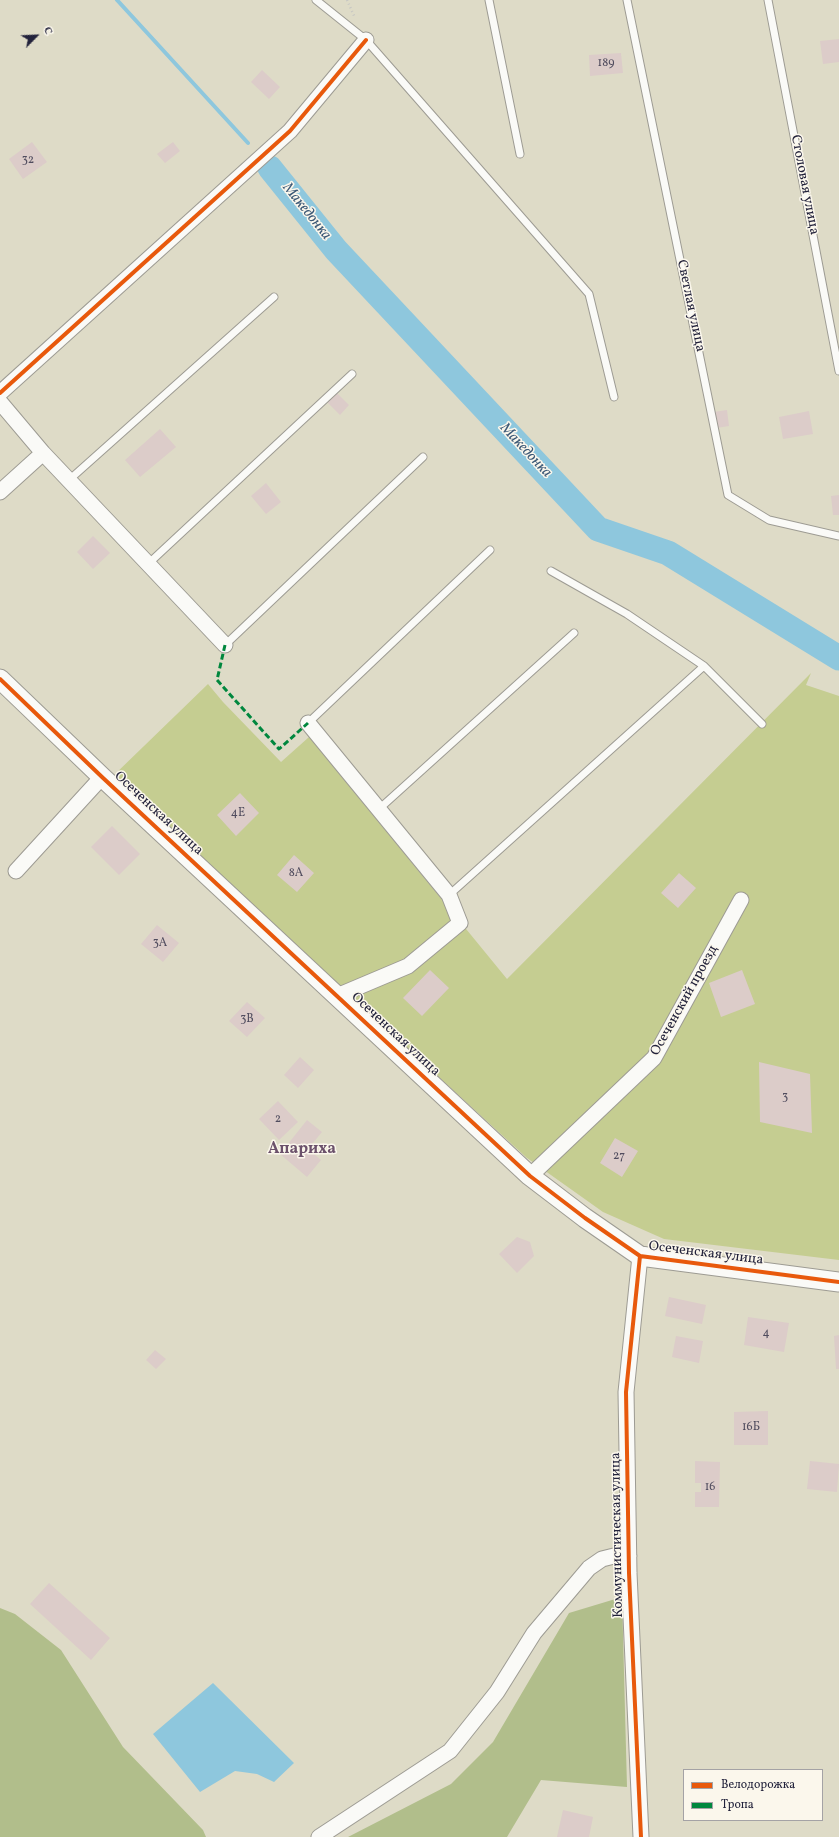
<!DOCTYPE html>
<meta charset="utf-8">
<style>
body{margin:0}
#map{position:relative;width:839px;height:1837px;overflow:hidden;background:#dedbc7;font-family:Vollkorn,serif}
canvas{display:block}
.legend{position:absolute;left:683px;top:1769px;width:140px;height:52px;box-sizing:border-box;background:#fbf7ec;border:1px solid #a4a2a5;margin:0;padding:5px 7px;list-style:none;font-size:12px;color:#22223b}
.legend li{display:flex;align-items:center;gap:8px;height:20px}
.legend b{width:20px;border:1px solid #a4a2a5}
.north{position:absolute;left:16px;top:16px;width:40px;height:40px;-webkit-text-stroke:3px #fbf7ec;paint-order:stroke;rotate:66deg;font-size:11px;font-weight:700;line-height:16px;text-align:center;color:#22223b}
.north::after{content:'';display:block;margin:auto;width:14px;height:18px;background:#22223b;clip-path:polygon(50% 0,100% 100%,50% 72%,0 100%)}
</style>
<div id="map">
<canvas width="839" height="1837"></canvas>
<ul class="legend">
<li><b style="height:5px;background:#e8590c"></b>Велодорожка</li>
<li><b style="height:5px;background:#00873e"></b>Тропа</li>
</ul>
<div class="north">С</div>
</div>
<script>
const ctx = document.querySelector('canvas').getContext('2d');
ctx.lineJoin = 'round';
function fill(path, color) { ctx.fillStyle = color; ctx.fill(path, 'evenodd'); }
function strokePath(path, color, width, dash) { ctx.strokeStyle = color; ctx.lineWidth = width; ctx.lineCap = dash ? 'butt' : 'round'; ctx.setLineDash(dash || []); ctx.stroke(path); }
function label(font, color, halo, rows, align = 'center') {
  ctx.font = font + ' Vollkorn,serif'; ctx.lineWidth = 3; ctx.setLineDash([]); ctx.textBaseline = 'middle'; ctx.strokeStyle = halo; ctx.fillStyle = color; for (const [text, x, y, turn = 0] of rows) {
    ctx.save(); ctx.translate(x, y); ctx.rotate((+turn || 0) * Math.PI / 180); ctx.textAlign = isNaN(turn) ? turn : align; if (halo) ctx.strokeText(text, 0, 0); ctx.fillText(text, 0, 0); ctx.restore();
  }
}
fill(new Path2D(`
 M811 673 806 685 839 696V1260L664 1239 603 1212 527 1158 112 777 208 684 223 702 281 762 309 737 507 979Z`), '#c5cd91');
fill(new Path2D(`
 M622 1597 627 1787 541 1780 507 1837H348L451 1784 493 1742 569 1613Z
 M0 1608 15 1614 61 1650 123 1747 203 1830 206 1837H0Z`), '#b1be8b');
fill(new Path2D(`
 M213 1683 294 1763 274 1782 257 1774 235 1771 200 1792 153 1734Z`), '#8ec7dd');
strokePath(new Path2D(`
 M117 0 248 143`), '#8ec7dd', 4);
strokePath(new Path2D(`
 M270 168 336 250 598 529 668 553 839 658`), '#8ec7dd', 25);
fill(new Path2D(`
 M839 39V62L823 64 820 41Z
 M621 53 623 73 590 76 589 55Z
 M262 70 280 87 269 99 251 82Z
 M32 142 47 162 23 179 9 159Z
 M173 142 180 151 165 163 157 154Z
 M336 392 349 405 340 415 327 402Z
 M727 410 729 426 716 428 714 412Z
 M809 411 813 434 783 439 779 417Z
 M160 429 176 447 140 477 125 460Z
 M266 483 281 502 266 514 251 496Z
 M839 495V515H833L831 496Z
 M93 536 110 553 93 569 77 552Z
 M240 793 259 813 236 836 217 815Z
 M112 826 140 854 119 875 91 847Z
 M294 855 314 873 297 892 277 875Z
 M679 873 696 888 678 908 661 893Z
 M157 925 179 943 163 962 141 944Z
 M430 970 449 988 422 1016 403 998Z
 M742 970 755 1004 721 1017 709 983Z
 M247 1002 265 1018 247 1037 229 1021Z
 M300 1057 314 1070 298 1088 284 1075Z
 M759 1062 810 1074 812 1133 760 1122Z
 M278 1101 298 1122 279 1140 259 1119Z
 M307 1120 322 1132 308 1149 321 1160 307 1177 280 1154Z
 M615 1138 638 1151 622 1177 600 1163Z
 M517 1237 530 1242 534 1256 517 1273 499 1254Z
 M669 1297 706 1305 702 1324 665 1316Z
 M748 1317 789 1323 784 1352 744 1345Z
 M839 1335V1369H836L834 1336Z
 M676 1336 703 1341 699 1363 672 1357Z
 M155 1350 166 1359 156 1369 146 1360Z
 M768 1411V1445H734V1412Z
 M695 1461 720 1462 719 1507H695V1492H701V1483H695Z
 M810 1461 839 1464 837 1492 807 1489Z
 M49 1583 110 1638 91 1660 30 1604Z
 M563 1810 593 1817 589 1837H557Z`), '#dcccc9');
const service = new Path2D(`
 M316 0 366 40 589 294 614 397
 M489 0 520 154
 M627 0 728 495 769 520 839 536
 M768 0 839 371
 M69 480 274 297
 M148 564 352 374
 M551 571 627 614 704 666 762 724
 M225 645 423 457
 M308 723 490 550
 M379 809 574 633
 M449 895 704 666`);
const minor = new Path2D(`
 M0 393 290 131 366 40
 M0 402 43 453 225 645
 M0 492 43 453
 M308 723 449 895 460 923 408 966 337 996
 M16 871 102 777
 M530 1176 654 1058 741 900
 M640 1256 626 1392 629 1573 641 1837
 M319 1837 450 1751 497 1692 534 1633 589 1568 602 1559 614 1556H629`);
const tertiary = new Path2D(`
 M0 679 102 777 530 1176 585 1218 640 1256 839 1282`);
strokePath(service, '#9d9b93', 9);
strokePath(minor, '#9d9b93', 17);
strokePath(tertiary, '#9d9b93', 21);
strokePath(new Path2D(`
 M347 0 355 18`), '#c6c6c3', 2.5, [1, 3]);
strokePath(service, '#fafaf7', 7);
strokePath(minor, '#fafaf7', 15);
strokePath(tertiary, '#fafaf7', 19);
strokePath(new Path2D(`
 M225 645 217 680 279 749 308 723`), '#00873e', 3, [6, 3]);
strokePath(new Path2D(`
 M0 393 290 131 366 40
 M0 679 102 777 530 1176 585 1218 640 1256 839 1282
 M640 1256 626 1392 629 1573 641 1837`), '#e8590c', 4);
label('12px', '#504c5e', null, [
 ["189",606,64],
 ["32",28,161],
 ["4Е",238,814],
 ["8А",296,874],
 ["3А",160,944],
 ["3В",247,1020],
 ["3",785,1098],
 ["2",278,1120],
 ["27",619,1157],
 ["4",766,1334],
 ["16Б",751,1428],
 ["16",710,1488]
]);
label('14px', '#22223b', '#fbf7ec', [
 ["Столовая улица",804,185,79],
 ["Светлая улица",690,306,78],
 ["Осеченская улица",158,814,43],
 ["Осеченский проезд",685,1001,-61],
 ["Осеченская улица",395,1035,43],
 ["Осеченская улица",706,1254,7],
 ["Коммунистическая улица",618,1535,-91]
]);
label('italic 15px', '#3c5977', '#fbf7ec', [
 ["Македонка",306,212,51],
 ["Македонка",525,451,47]
]);
label('bold 16px', '#6b516b', '#fbf7ec', [
 ["Апариха",302,1150]
]);
</script>
